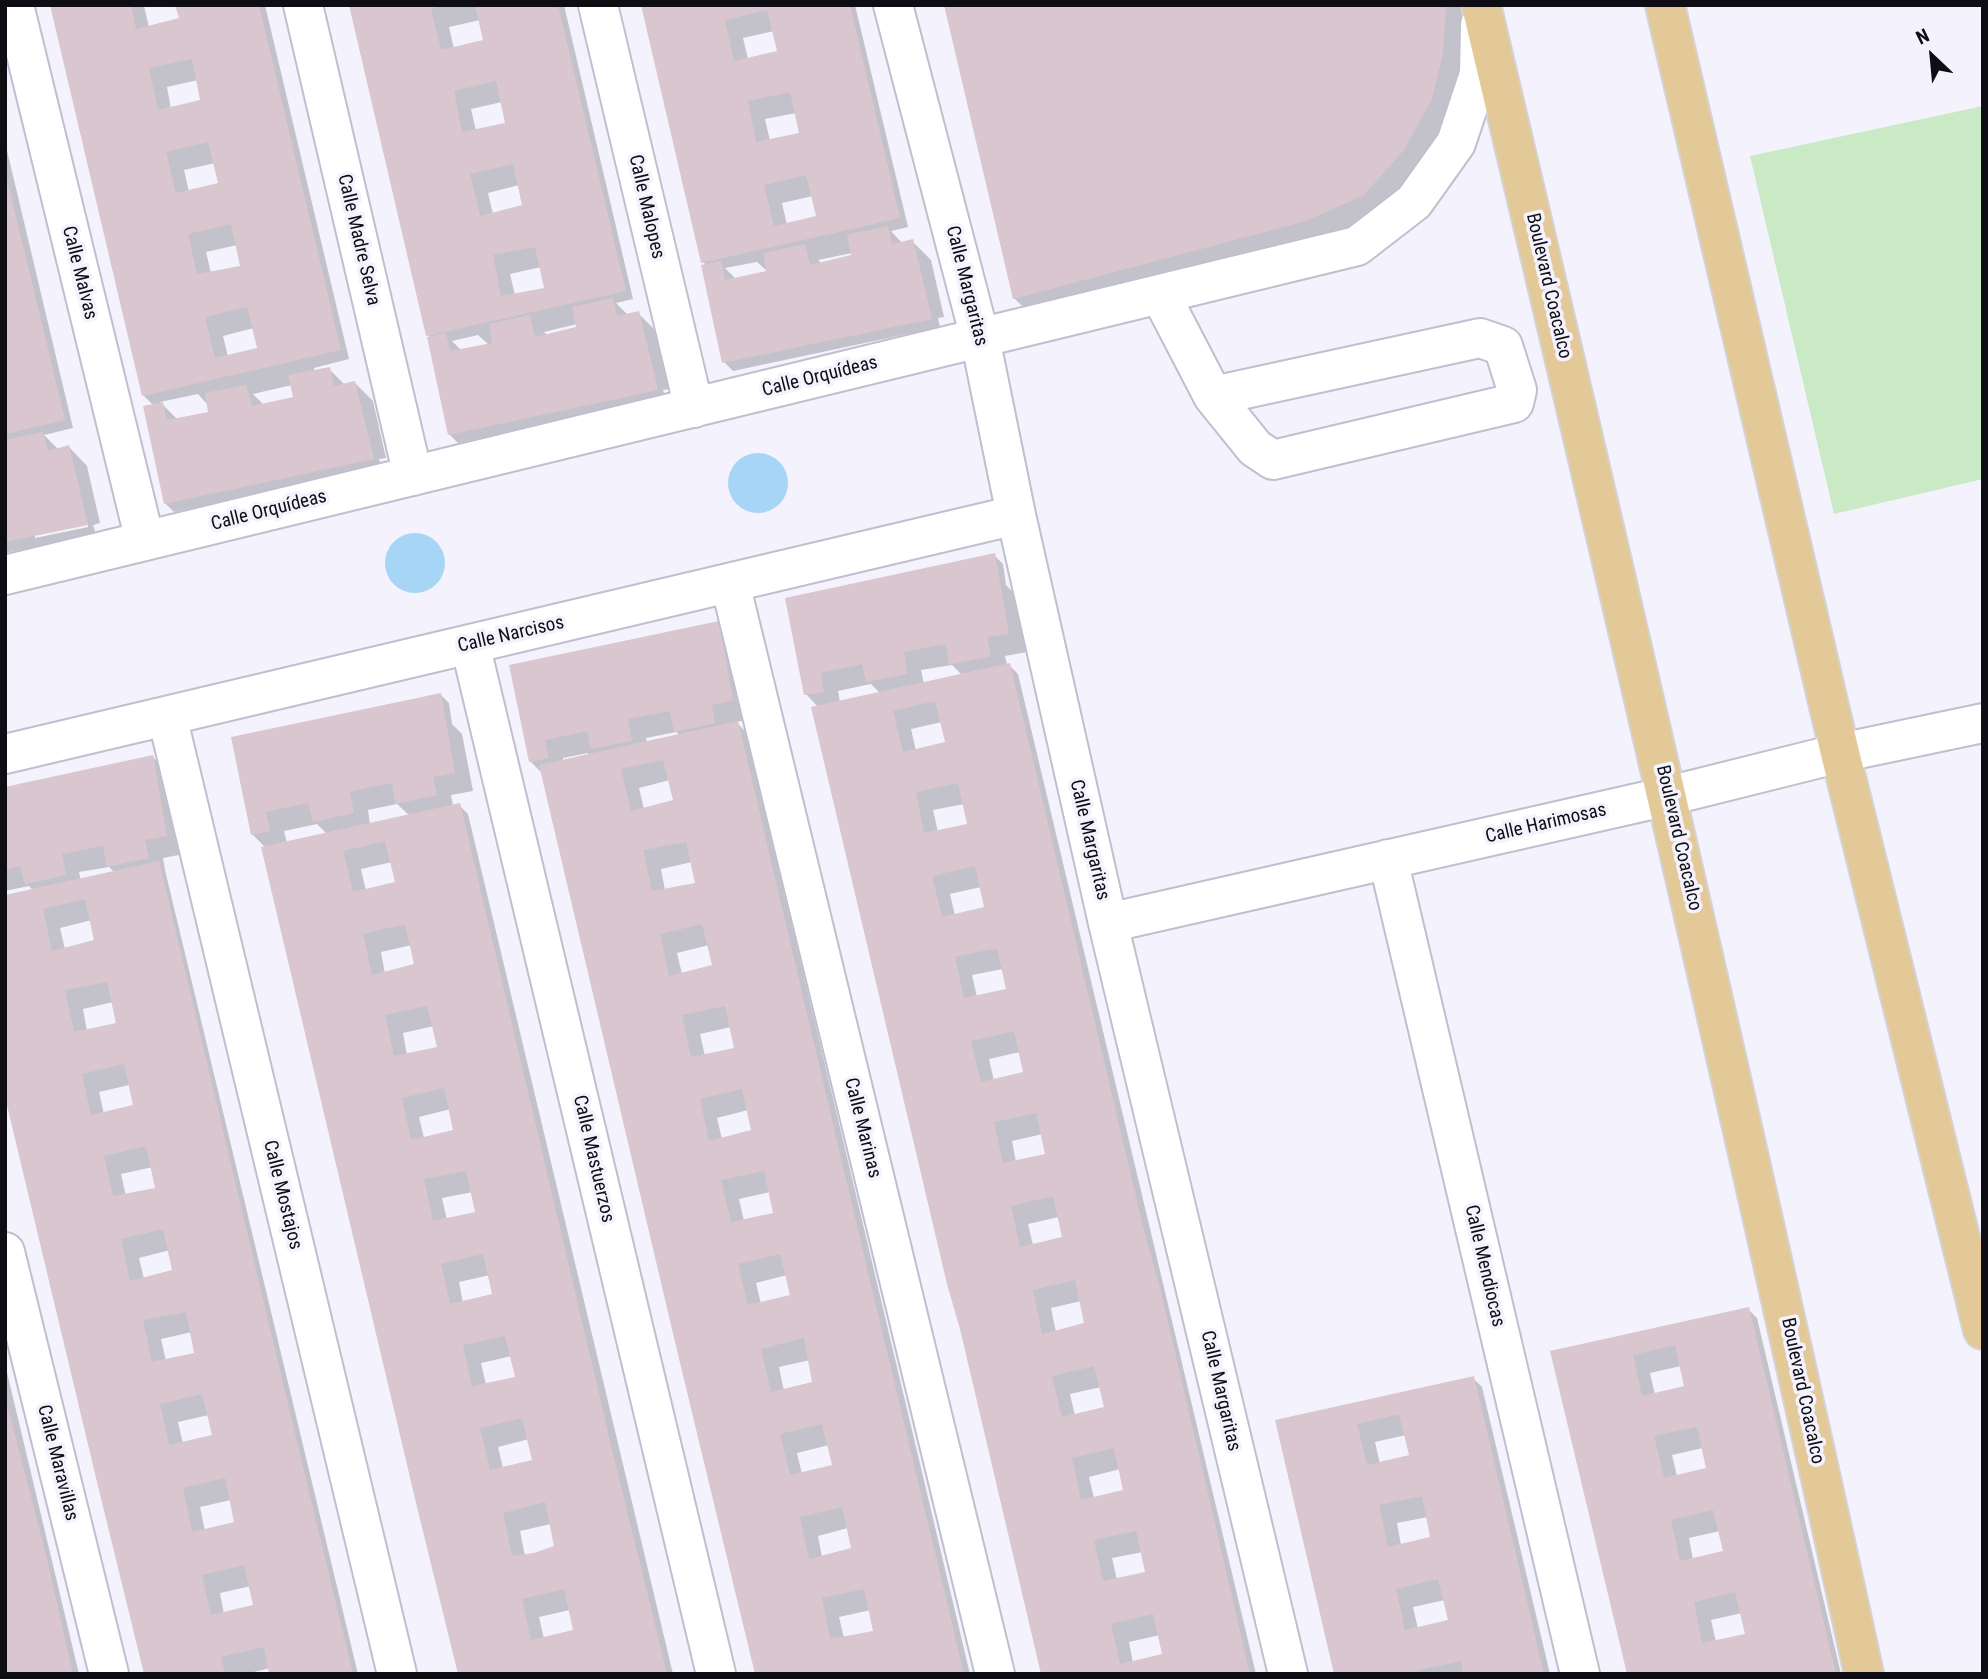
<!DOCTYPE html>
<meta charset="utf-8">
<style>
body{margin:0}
#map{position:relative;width:1988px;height:1679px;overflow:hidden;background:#f4f2fd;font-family:"Roboto Condensed",sans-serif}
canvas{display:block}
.frame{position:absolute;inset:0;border:7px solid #0e0d13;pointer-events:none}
.north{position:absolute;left:1897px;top:21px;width:70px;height:70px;-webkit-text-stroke:5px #f4f2fd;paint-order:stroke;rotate:334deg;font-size:19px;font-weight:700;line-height:28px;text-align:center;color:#0e0d13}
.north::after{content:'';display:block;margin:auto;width:24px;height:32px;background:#0e0d13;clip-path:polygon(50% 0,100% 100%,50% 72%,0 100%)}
</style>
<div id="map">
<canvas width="1988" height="1679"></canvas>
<div class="frame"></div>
<div class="north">N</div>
</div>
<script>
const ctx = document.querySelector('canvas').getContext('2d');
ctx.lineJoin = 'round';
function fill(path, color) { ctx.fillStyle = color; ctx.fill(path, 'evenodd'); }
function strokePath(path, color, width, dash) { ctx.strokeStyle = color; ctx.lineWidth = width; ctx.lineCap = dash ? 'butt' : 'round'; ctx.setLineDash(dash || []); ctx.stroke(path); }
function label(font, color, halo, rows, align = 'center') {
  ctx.font = font + ' "Roboto Condensed",sans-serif'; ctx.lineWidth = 7; ctx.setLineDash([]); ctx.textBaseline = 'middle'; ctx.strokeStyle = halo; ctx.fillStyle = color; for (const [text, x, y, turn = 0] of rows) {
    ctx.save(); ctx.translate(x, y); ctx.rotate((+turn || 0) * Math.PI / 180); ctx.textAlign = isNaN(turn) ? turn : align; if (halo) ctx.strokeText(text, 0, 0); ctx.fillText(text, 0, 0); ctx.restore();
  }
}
fill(new Path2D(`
 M1983 106V479L1834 514 1750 156Z`), '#c9eac5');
fill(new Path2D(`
 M728 483a30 30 0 1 1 60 0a30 30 0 1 1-60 0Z
 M385 563a30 30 0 1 1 60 0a30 30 0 1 1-60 0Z`), '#a7d5f6');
fill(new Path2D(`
 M52 5H147L144 6 149 27 181 19 177 5H265L349 359 314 368 315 372 329 369 345 385 354 382 373 401 386 458 379 459 382 468 174 512 165 503 154 406 143 395ZM198 80 202 102 171 109 167 87ZM215 163 220 184 189 192 184 170ZM237 245 242 267 211 273 206 252ZM254 328 259 349 228 357 223 336ZM292 385 295 398 264 405 253 394ZM198 394 207 404 210 413 178 420 160 402Z
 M351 5H564L633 299 616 303 629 316 638 313 657 332 670 389 663 390 666 399 458 443 449 434 431 338 428 335ZM480 20 485 42 454 49 449 27ZM502 102 507 124 476 131 471 109ZM519 185 524 206 493 214 488 193ZM541 267 546 289 515 295 510 274ZM577 324 579 329 548 336 544 332ZM478 335 489 345 462 351 452 341Z
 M642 5H855L908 227 891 231 903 244 912 241 931 260 944 317 938 318 940 327 733 371 724 362 707 266 703 262ZM774 31 779 52 748 59 743 38ZM796 113 801 134 770 141 765 119ZM813 196 818 217 787 225 782 203ZM852 253 853 257 822 264 818 260ZM757 262 768 272 736 279 725 268Z
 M946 5H1476L1483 31 1400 231 1051 335 1014 298Z
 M5 142 73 428 44 435 59 450 69 447 87 466 100 523 93 525 96 534 5 553ZM88 523V527L35 538V534Z
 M994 555 1003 564 1006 585 1016 595 1027 652 1005 656 1007 665H1009L1018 674 1256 1674H1044L818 707 806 694 795 640ZM952 665 962 675 924 684 921 670ZM871 684 880 693 840 702 838 691ZM942 722 947 743 916 751 911 729ZM964 804 969 826 938 832 933 810ZM981 887 986 908 955 916 950 894ZM1003 969 1008 991 977 997 972 975ZM1020 1052 1025 1073 994 1081 989 1059ZM1043 1134 1047 1156 1016 1162 1012 1141ZM1059 1217 1064 1238 1033 1245 1028 1224ZM1081 1301 1086 1325 1056 1332 1051 1308ZM1101 1387 1106 1409 1075 1416 1070 1394ZM1120 1469 1125 1491 1094 1498 1089 1477ZM1143 1552 1147 1574 1117 1580 1112 1558ZM1160 1635 1164 1656 1133 1663 1129 1642Z
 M719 622 728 631 751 719 736 722 746 732 970 1674H757L543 774 531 762 520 709ZM676 732 681 736 647 743 646 738ZM588 753 589 756 563 762V758ZM670 780 675 801 644 809 639 788ZM692 862 697 884 665 890 661 869ZM709 945 714 967 682 974 677 953ZM731 1027 736 1049 705 1056 700 1034ZM748 1110 753 1131 722 1139 717 1118ZM770 1192 775 1214 744 1221 739 1199ZM787 1275 792 1297 761 1304 756 1283ZM810 1360 814 1383 784 1391 779 1367ZM829 1445 834 1467 802 1474 797 1453ZM848 1528 853 1549 822 1557 818 1536ZM871 1610 875 1632 844 1638 839 1617Z
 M440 694 449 703 452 724 462 734 473 791 451 795 453 806 459 805 468 814 673 1674H460L266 848 252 834 240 780ZM397 804 410 816 370 825 368 810ZM317 824 327 834 287 843 284 831ZM392 862 397 883 366 891 361 869ZM412 945 416 966 385 974 381 952ZM434 1026 439 1048 407 1055 403 1033ZM451 1109 456 1131 424 1138 419 1117ZM473 1192 477 1214 447 1220 442 1198ZM490 1275 495 1296 463 1303 459 1282ZM512 1356 517 1378 486 1385 481 1363ZM529 1439 534 1461 503 1468 498 1447ZM551 1524 556 1547 525 1556 520 1531ZM570 1610 575 1631 544 1639 539 1617Z
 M153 757 161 766 184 854 163 858 165 870 358 1674H271L270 1668 246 1674H145L34 891 29 886 5 891V788ZM109 867 115 873 81 881 79 872ZM92 920 96 942 65 949 60 928ZM113 1002 118 1024 87 1031 83 1009ZM129 1085 135 1106 104 1114 99 1092ZM153 1167 157 1189 126 1196 121 1174ZM170 1250 174 1271 144 1279 139 1258ZM192 1332 196 1354 166 1361 161 1339ZM209 1415 214 1437 183 1444 178 1422ZM231 1500 236 1523 205 1531 200 1507ZM251 1586 255 1607 224 1614 220 1593Z
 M1748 1309 1757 1318 1841 1674H1628L1552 1352ZM1681 1366 1686 1388 1655 1395 1650 1373ZM1703 1448 1708 1470 1677 1476 1672 1455ZM1720 1531 1725 1553 1693 1560 1689 1538ZM1742 1613 1747 1635 1716 1642 1711 1620Z
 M5 1364 79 1674H5Z
 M1473 1378 1482 1387 1550 1674H1337L1277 1421ZM1406 1435 1411 1456 1380 1464 1375 1442ZM1428 1517 1432 1539 1401 1545 1397 1523ZM1445 1600 1450 1621 1418 1629 1413 1607Z`), '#0003');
fill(new Path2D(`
 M50 5H131L136 29 179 18 175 5H259L341 350 142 396ZM192 59 200 100 158 110 149 68ZM208 142 218 183 176 193 166 152ZM231 224 240 266 197 274 188 234ZM247 307 257 348 215 358 205 317Z
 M349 5H443L431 9 441 50 483 40 475 5H558L626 291 426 336ZM496 81 505 123 462 132 454 91ZM513 164 522 205 480 216 470 174ZM535 247 544 288 501 296 493 255Z
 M641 5H850L900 218 701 263ZM767 10 777 51 734 61 725 20ZM790 92 799 133 756 142 748 101ZM806 175 816 216 774 226 764 185Z
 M944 5H1446L1443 53 1432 99 1404 150 1364 195 1306 221 1013 299Z
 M5 171 65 420 5 434Z
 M888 226 892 244 913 239 932 319 722 363 701 265 721 261 725 280 766 271 764 253 805 244 810 265 851 255 847 235Z
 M613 298 617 316 639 311 658 390 448 435 427 337 446 333 450 351 492 343 489 324 530 315 535 337 576 327 572 307Z
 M330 367 334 386 355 381 374 459 164 504 143 406 163 402 167 420 208 412 205 393 246 385 252 406 293 397 288 375Z
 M43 432 48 451 69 445 88 525 5 542V440Z
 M995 553 1009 634 987 637 991 656 949 665 946 644 904 652 907 674 866 682 862 664 821 673 824 692 804 695 785 598Z
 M719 621 733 700 712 705 715 723 674 732 670 711 648 715 628 719 632 741 591 749 587 731 545 740 549 758 529 762 509 665Z
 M1010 663 1146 1239 1160 1288 1250 1674H1041L960 1329 947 1284 811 707ZM935 701 945 742 903 752 893 711ZM958 783 967 824 924 833 916 792ZM975 866 984 907 942 917 932 876ZM997 948 1006 989 964 998 955 957ZM1014 1031 1023 1072 981 1082 971 1041ZM1036 1113 1045 1154 1003 1163 994 1122ZM1053 1196 1062 1237 1020 1247 1011 1206ZM1075 1280 1084 1323 1042 1334 1033 1290ZM1094 1366 1104 1407 1062 1417 1052 1376ZM1114 1448 1123 1490 1081 1500 1072 1458ZM1136 1531 1145 1572 1103 1581 1094 1540ZM1153 1614 1162 1654 1120 1664 1111 1624Z
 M441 693 455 773 433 777 437 795 395 804 392 783 370 787 350 792 354 813 313 822 308 803 266 812 270 831 251 835 231 737Z
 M738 721 865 1260 964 1674H755L675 1342 539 765ZM663 760 673 800 631 811 621 769ZM686 842 695 883 652 891 643 850ZM702 924 712 965 669 976 660 934ZM725 1006 734 1048 691 1057 682 1015ZM742 1089 751 1130 709 1141 700 1099ZM764 1171 773 1213 731 1222 721 1180ZM780 1254 790 1295 748 1305 738 1264ZM804 1338 812 1382 771 1392 761 1349ZM822 1424 832 1465 790 1475 780 1434ZM842 1507 851 1548 809 1559 800 1517ZM864 1589 873 1631 830 1639 822 1598Z
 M153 755 167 836 145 840 149 858 107 867 103 846 62 854 66 875 25 884 20 866 5 870V787Z
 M460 803 615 1462 667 1674H584V1672L573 1674H458L417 1507 261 847ZM385 841 395 882 353 892 343 851ZM405 924 414 964 372 975 363 934ZM427 1006 437 1047 394 1056 385 1015ZM444 1088 453 1130 411 1140 402 1098ZM466 1171 475 1212 433 1221 424 1179ZM483 1254 492 1294 450 1304 441 1264ZM505 1336 515 1377 472 1386 463 1345ZM522 1418 532 1460 490 1470 480 1428ZM545 1502 554 1546 534 1553 512 1556 503 1513ZM564 1589 573 1630 531 1640 522 1599Z
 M159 861 296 1438 353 1674H269L264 1647 221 1657 225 1674H144L97 1482 5 1097V895ZM85 899 94 940 52 951 43 909ZM107 982 116 1023 74 1032 65 990ZM124 1064 133 1105 91 1115 82 1074ZM146 1146 155 1188 113 1196 104 1156ZM163 1229 172 1270 130 1281 121 1239ZM186 1312 194 1353 152 1362 143 1320ZM202 1394 212 1435 169 1445 160 1404ZM225 1478 234 1522 192 1532 183 1488ZM244 1565 253 1605 211 1615 202 1575Z
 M1749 1307 1836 1674H1627L1550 1351ZM1675 1345 1684 1386 1642 1396 1633 1355ZM1697 1427 1706 1468 1664 1478 1654 1436ZM1713 1510 1723 1551 1680 1561 1671 1520ZM1735 1592 1745 1634 1702 1643 1694 1602Z
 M1474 1376 1544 1674H1463L1461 1661 1418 1670 1419 1674H1334L1275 1420ZM1399 1414 1409 1455 1367 1465 1357 1424ZM1422 1496 1430 1537 1388 1547 1379 1505ZM1438 1579 1448 1620 1405 1630 1396 1589Z
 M5 1397 45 1551 73 1674H5Z`), '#d9c6ce');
const minor = new Path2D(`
 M14 5 145 541
 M303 5 413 476
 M598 5 694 408
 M893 5 980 338 1016 515 1108 923 1288 1674
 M1160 294 1213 396 1255 448 1273 460 1514 403 1517 390 1503 346 1480 338 1213 396
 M5 575 1357 246 1414 202 1456 143 1479 74 1480 25
 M730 583 995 1674
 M470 644 716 1674
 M167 716 397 1674
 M5 754 1016 515
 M1388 859 1580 1674
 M1108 923 1668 796 1840 753 1983 723
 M5 1252 109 1674`);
const major = new Path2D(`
 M1481 5C1613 561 1742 1116 1864 1674
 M1665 5 1840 753 1983 1330`);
strokePath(minor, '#c1becf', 42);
strokePath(major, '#d4d3d5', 42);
strokePath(minor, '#fff', 38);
strokePath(major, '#e3c997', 38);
label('19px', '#0e0d13', '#f4f2fd', [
 ["Calle Malopes",646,207,77],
 ["Calle Madre Selva",358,240,77],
 ["Calle Malvas",79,273,76],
 ["Calle Margaritas",966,286,76],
 ["Boulevard Coacalco",1548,286,77],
 ["Calle Orquídeas",820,377,-14],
 ["Calle Orquídeas",269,511,-14],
 ["Calle Narcisos",511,635,-13],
 ["Calle Harimosas",1546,824,-13],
 ["Boulevard Coacalco",1678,838,77],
 ["Calle Margaritas",1089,840,77],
 ["Calle Marinas",862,1128,76],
 ["Calle Mastuerzos",593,1159,77],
 ["Calle Mostajos",282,1195,76],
 ["Calle Mendiocas",1484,1266,77],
 ["Calle Margaritas",1220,1391,77],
 ["Boulevard Coacalco",1802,1391,78],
 ["Calle Maravillas",57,1463,76]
]);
</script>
